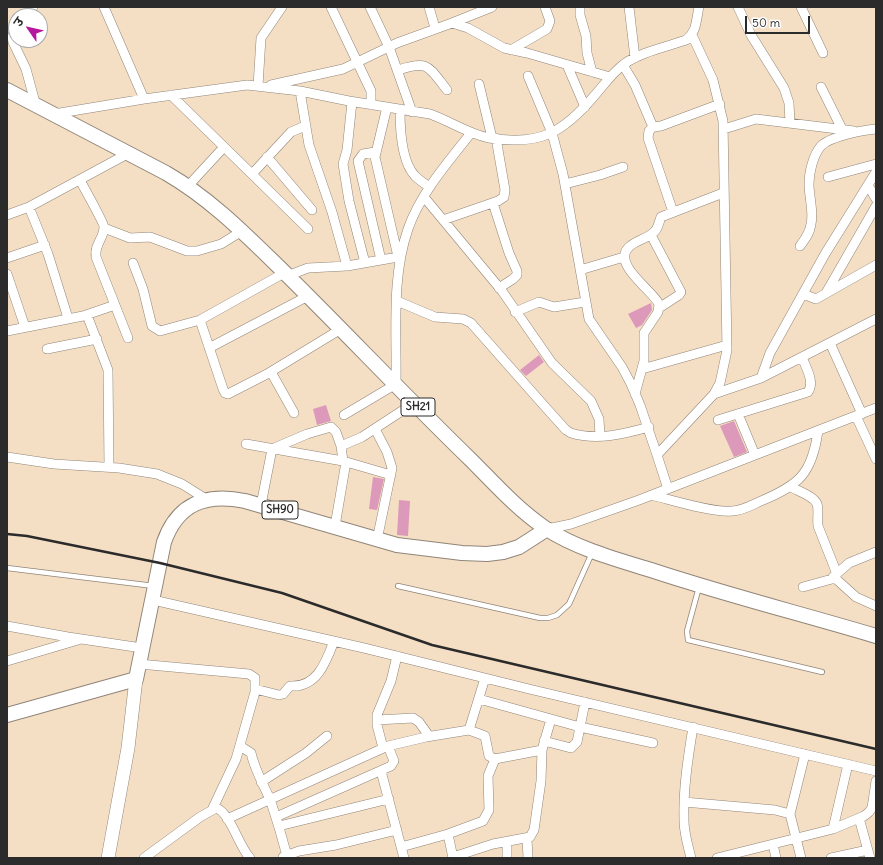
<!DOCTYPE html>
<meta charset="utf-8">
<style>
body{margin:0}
#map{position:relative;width:883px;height:865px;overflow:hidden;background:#f5dfc4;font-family:Delius,"Playpen Sans Deva",sans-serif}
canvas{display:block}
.frame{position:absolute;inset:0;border:8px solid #2b2b2b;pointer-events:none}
.north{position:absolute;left:8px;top:8px;width:40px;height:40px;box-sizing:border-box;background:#fff;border:1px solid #aaa;border-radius:50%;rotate:304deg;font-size:11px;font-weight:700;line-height:16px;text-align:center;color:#2b2b2b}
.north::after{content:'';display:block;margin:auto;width:14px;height:18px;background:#b5179e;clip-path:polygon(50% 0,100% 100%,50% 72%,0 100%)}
.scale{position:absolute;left:745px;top:16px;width:65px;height:18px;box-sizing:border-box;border:2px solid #2b2b2b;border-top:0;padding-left:5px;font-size:12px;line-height:14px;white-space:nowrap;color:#2b2b2b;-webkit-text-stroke:3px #fff;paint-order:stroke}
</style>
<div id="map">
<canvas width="883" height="865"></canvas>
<div class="frame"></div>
<div class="north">उ</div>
<div class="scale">50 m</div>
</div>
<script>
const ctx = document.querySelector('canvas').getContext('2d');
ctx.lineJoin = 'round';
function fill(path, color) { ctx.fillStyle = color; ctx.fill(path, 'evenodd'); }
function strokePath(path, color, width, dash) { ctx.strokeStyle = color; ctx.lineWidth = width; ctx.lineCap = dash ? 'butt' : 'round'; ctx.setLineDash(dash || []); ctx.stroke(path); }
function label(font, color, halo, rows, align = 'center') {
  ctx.font = font + ' Delius,sans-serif'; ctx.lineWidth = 3.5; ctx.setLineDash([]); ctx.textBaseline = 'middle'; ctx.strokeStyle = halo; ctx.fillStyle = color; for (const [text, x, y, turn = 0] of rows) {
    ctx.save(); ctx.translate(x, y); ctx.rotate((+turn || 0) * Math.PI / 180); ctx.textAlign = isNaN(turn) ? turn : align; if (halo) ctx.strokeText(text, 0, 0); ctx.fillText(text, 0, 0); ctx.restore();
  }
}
fill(new Path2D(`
 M651 303 652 310 642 325 636 328 628 314Z
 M539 355 544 362 526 376 520 370Z
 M326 405 331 421 317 425 313 409Z
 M734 421 747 452 734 457 720 426Z
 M373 477 384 479 377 510 369 509Z
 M399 500 410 501 408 536 397 535Z`), '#dd99ba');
const lane = new Path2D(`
 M7 568 154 586
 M398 586 540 618H548L557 615 569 604 592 553
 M699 587 687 631 688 640 822 672`);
const street = new Path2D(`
 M104 7 144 99
 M331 7 371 91V105
 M370 7 389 47 412 112
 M429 7 435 28
 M580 7V15L586 36 587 53 592 72
 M629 7 635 58
 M738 7 751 35 784 88 789 103 790 123
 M801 7 823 53
 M25 16 33 7
 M452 23 492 7
 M16 28 12 37 13 42 26 69 36 106
 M511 50 547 29 550 21 545 7
 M567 65 585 107
 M623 65 635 85 653 127 661 126 720 104
 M398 70C429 60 428 66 447 90
 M528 76 552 133 563 174 589 319 622 367 631 384 640 405 657 455
 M479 84 492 138
 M271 85 343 69 397 43 452 23 468 28 504 48 527 53 610 77
 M258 86 261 38 282 7
 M821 87 842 129
 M300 91 309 145 332 212 347 266
 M171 95 308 229
 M352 102 347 150 343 164 349 201 365 263
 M387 107 375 157 399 261
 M400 110C400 129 401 161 415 176 419 180 425 184 430 187
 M54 114 144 99 247 85 300 91 349 101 430 114C450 121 468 134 489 138 540 146 563 133 595 95 604 85 612 73 624 64 641 52 666 47 686 40 697 32 696 20 699 7
 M653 127 649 131 648 138 673 212
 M724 129 756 119 854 131
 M375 152 363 154 358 161 381 260
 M267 157 312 210
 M252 174 291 132 305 126
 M828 177 876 164
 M80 180C84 188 104 223 104 227 104 238 94 245 96 257L128 338
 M565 184 600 175 623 167
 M868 185 876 199
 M188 186 224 147
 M424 197 502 291 552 363 591 401 599 419 600 436
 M493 203 509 253 517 271V275L513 279 499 288
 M29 207 48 254 68 318
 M7 215 29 207 129 153
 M443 220 498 201 504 197 505 190 496 138
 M104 228 130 238 150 237 187 251H197L221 244 242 231
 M651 235 681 292 679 295 659 308
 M800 246C805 239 810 233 811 224 814 212 809 197 809 184 809 173 813 155 821 146 829 137 863 130 876 129
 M7 258 45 245
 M133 263 143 289 152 326 160 331 200 320 284 273
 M580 270 624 257
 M7 274 25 327
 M287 276 308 268 347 266 398 257
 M826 293 876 206
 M803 294 816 299 876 265
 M397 301 435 317 463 319 471 323 547 409 566 430 571 433C597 441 624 434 649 427
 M515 312 539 302 554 307 585 302
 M87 315 108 370 109 467
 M200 320 223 389 225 393 228 394 267 374 341 329
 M7 331 83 316 115 305
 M830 343 862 414
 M209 348 308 296
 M47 349 97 339
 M642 369 727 345
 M271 372 294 413
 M761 378 770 353 825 254 876 172
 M635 394 644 361V333L658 312 659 304C652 290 613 265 628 248 635 240 648 239 655 231 658 228 659 222 661 217L723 193
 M714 394 761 378 876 319
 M738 414 755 455
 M344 415 396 384C397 333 391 278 408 229 420 194 448 162 471 133
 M856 416 876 459
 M718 420 808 392C815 382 806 368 802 357
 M375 429 387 452 392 468 377 540
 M246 444 343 461 341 446 362 437 414 403
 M7 457 54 464 119 468 157 474 182 484 206 499
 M343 461 391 475
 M791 487C798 491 814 496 817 504 819 509 817 520 818 526L837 574
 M668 489 657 455 714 394 720 383 727 350 723 121 713 80 692 35
 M651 495C672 500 713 513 732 511 742 511 752 505 761 501 799 485 812 474 818 431
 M261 505 272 449 307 434 331 427 336 432 341 446
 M335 526 346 462
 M547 529 571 524 639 500 876 408
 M833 577 849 563 876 552
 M803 587 832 579H836L856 597 876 606
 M153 600 364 648 529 689 876 771
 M7 626 68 637 142 648
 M7 661 78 640
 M139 664 249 674 255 678V692L236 759 212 810
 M255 689 279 695 283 694 290 686C317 688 326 662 334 641
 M479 699 580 727 653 743
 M377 720 413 718 419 722 429 736
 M469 730 485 736 489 756 495 759 542 750
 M544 741 571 748 577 742 585 702
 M240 746 251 753C255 771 264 785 271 802 277 820 282 837 287 856
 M383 748 377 725V715L391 681 397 656
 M381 771 404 858
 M261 782 306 753 327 736
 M684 802 775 810 790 814 801 858
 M790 814 805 754
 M276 817 391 766 394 761 388 746
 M859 818 870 858
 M227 819 388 746 426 737 469 730 485 678
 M279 826 389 799
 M833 829 848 764
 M448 834 453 858
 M527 839 528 858
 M507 842V858
 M773 844 776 858
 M401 847 448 834 483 821 489 810 488 776 495 759
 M283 857 299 851 336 845 397 830
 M453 857 493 844 530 837 534 830 541 781 542 750 551 719
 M144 858 200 817 216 808C230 812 239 847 250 858
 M691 858C688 846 684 833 684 821 683 789 688 758 693 727
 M717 858 833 829 864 816 869 812 872 808 876 781
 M831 858 868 850`);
const secondary = new Path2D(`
 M108 858 128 748 136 679`);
const primary = new Path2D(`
 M7 90 166 173C211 199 246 235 283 271 346 333 407 398 471 460 494 483 517 509 545 528 577 549 618 560 654 571 727 595 802 614 876 636
 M7 715 136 679 164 542C178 503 206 493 245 501L397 545 462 553 487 554 503 552 519 547 547 529`);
strokePath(lane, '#908578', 6);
strokePath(street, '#908578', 10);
strokePath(secondary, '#908578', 14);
strokePath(primary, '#908578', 16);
strokePath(lane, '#fff', 4.5);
strokePath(street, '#fff', 9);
strokePath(secondary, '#fff', 13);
strokePath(primary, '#fff', 14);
strokePath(new Path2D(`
 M7 534 27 536 160 563 282 593 432 645 876 749`), '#2b2b2b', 2.5);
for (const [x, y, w] of [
 [418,407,34],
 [280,510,36]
]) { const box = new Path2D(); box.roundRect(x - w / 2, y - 9, w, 18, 3); ctx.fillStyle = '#fff'; ctx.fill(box); strokePath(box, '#2b2b2b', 1); }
label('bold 11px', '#2b2b2b', null, [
 ["SH21",418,407],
 ["SH90",280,510]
]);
</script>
